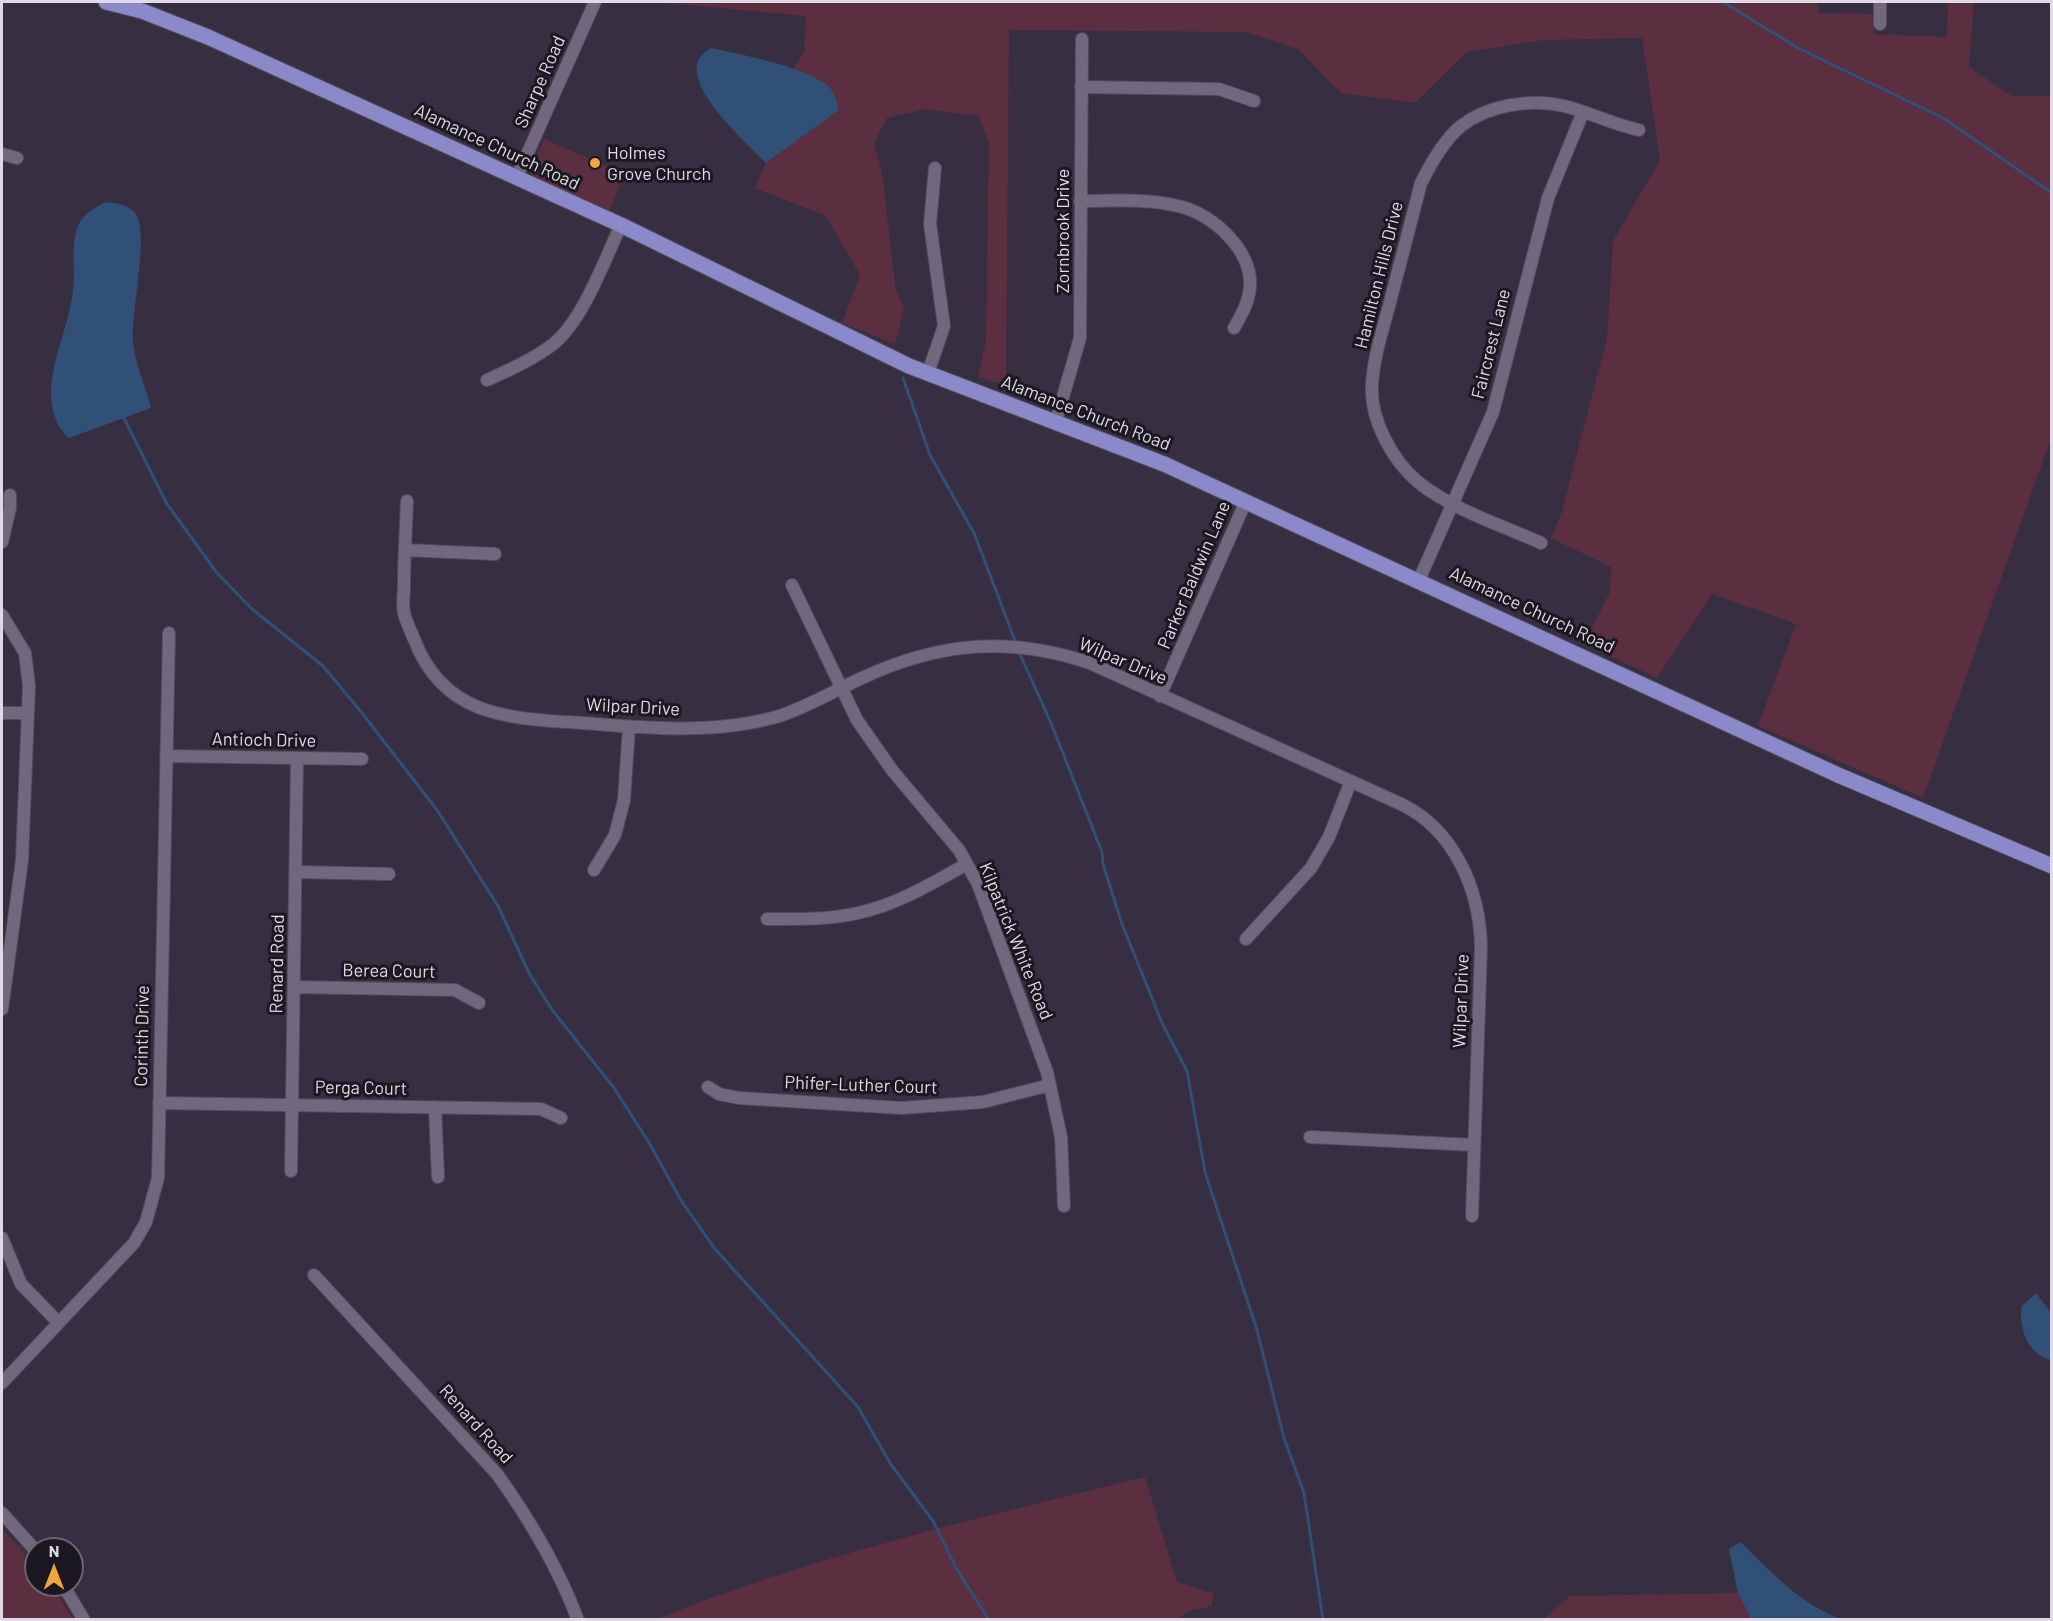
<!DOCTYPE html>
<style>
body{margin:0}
#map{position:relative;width:2053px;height:1621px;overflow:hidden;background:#372e41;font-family:Barlow,sans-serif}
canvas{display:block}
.frame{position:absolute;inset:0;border:3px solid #dfdae6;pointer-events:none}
.north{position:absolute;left:24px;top:1537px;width:60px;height:60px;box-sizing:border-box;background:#1c1821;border:2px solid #6a6670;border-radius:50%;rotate:0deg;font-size:16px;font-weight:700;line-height:24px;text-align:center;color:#dfdae6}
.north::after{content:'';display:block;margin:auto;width:21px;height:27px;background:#efa73d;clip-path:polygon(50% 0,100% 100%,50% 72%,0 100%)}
</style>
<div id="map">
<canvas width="2053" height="1621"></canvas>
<div class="frame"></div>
<div class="north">N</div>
</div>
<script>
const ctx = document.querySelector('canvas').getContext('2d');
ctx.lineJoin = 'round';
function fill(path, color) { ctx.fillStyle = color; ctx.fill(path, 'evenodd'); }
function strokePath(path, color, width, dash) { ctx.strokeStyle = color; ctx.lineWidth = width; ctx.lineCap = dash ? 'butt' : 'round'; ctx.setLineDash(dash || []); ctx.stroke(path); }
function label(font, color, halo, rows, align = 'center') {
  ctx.font = font + ' Barlow,sans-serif'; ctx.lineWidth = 6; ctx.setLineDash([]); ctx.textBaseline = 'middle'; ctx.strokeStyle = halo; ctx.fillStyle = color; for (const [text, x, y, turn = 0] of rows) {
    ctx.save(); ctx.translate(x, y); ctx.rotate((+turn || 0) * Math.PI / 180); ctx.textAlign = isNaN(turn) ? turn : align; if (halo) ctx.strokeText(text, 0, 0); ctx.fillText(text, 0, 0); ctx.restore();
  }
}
fill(new Path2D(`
 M655 2H1818V13L1874 14V34L1947 37 1948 2H1974L1969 67 2012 96H2051V438L1923 798 1758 726 1796 624 1712 594 1657 678 1584 644 1610 592 1611 567 1551 538 1562 511 1607 338 1613 241 1660 160 1642 38 1544 40 1467 52 1415 103 1341 93 1298 49 1246 32 1009 30 1006 385 978 377 986 340 989 143 979 116 926 109 887 118 874 143 882 172 896 291 904 307 895 344 842 323 860 275 826 216 755 188 766 163 839 110 828 86 792 70 804 52 806 16Z
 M544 139 625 174 609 211 532 176 530 169Z
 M1145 1477 1177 1582 1213 1593 1212 1606 1188 1611 1178 1619H657C814 1555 980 1518 1145 1477Z
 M2 1528 36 1566V1585H51L73 1619H2Z
 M1738 1593 1751 1619 1542 1620 1570 1596Z`), '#5b2e40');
fill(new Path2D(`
 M711 48C743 55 801 66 827 85 835 91 836 102 839 110L766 163C747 142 664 73 711 48Z
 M105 202C115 203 128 204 135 213 150 230 131 313 133 341 135 365 146 386 151 408L69 438C56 427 51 410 51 393 51 360 70 323 73 290 76 270 70 245 78 226 84 213 93 209 105 202Z
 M2036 1293 2051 1313V1360C2029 1356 2017 1326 2022 1306Z
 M1741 1542C1771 1572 1799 1603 1840 1619H1751L1738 1593 1729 1549Z`), '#305077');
strokePath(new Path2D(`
 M1723 2 1798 48 1943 118 2052 193
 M903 378 930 455 974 533 1016 643
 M123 416 167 504 217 573 252 609 323 666 362 713 437 810 498 906 530 975 553 1011 614 1088 648 1141 682 1202 715 1249 858 1407 890 1463 933 1521 956 1568 989 1620
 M1019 652 1051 723 1102 852 1103 864 1122 924 1162 1023 1187 1071 1205 1172 1257 1330 1284 1438 1304 1493 1323 1620`), '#305077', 3);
const minor = new Path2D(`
 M1880 24V2
 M1081 87 1219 89 1254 101
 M2 154 17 158
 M517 177 595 2
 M1080 201C1113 201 1149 198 1182 207 1213 215 1252 250 1250 286 1249 302 1242 314 1234 328
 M928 373 944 326 930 224 935 168
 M487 380C509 370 532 360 552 345 583 321 604 261 621 225
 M1056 421 1080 338 1082 39
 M407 501C406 529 404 558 404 586 404 595 402 605 404 613 406 622 411 631 414 639 446 723 519 718 596 724 655 729 718 733 776 717 806 708 833 691 862 678 939 642 1009 636 1090 663L1401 804C1455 830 1480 891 1481 947L1472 1216
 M2 542 10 508V495
 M1541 543C1501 525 1453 510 1418 482 1393 461 1370 420 1372 386 1373 360 1382 332 1389 306 1400 265 1410 224 1421 183 1431 163 1444 140 1461 126 1488 105 1531 98 1564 106 1589 112 1612 124 1639 130
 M405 550 495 554
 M1419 580 1493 412 1548 198 1583 112
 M792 585 857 720 892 770 959 850 978 884 1047 1072 1061 1137 1064 1206
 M2 615 25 653 29 686 22 860 2 1009
 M1160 696 1246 501
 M2 713H27
 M166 756 362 759
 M594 870 615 835 624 800 629 727
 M296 872 389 874
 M767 919C797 919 828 920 858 913 897 905 932 883 967 864
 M1246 939 1311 868 1329 837 1351 781
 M295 987 455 990 479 1003
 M708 1087 719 1094 739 1098 902 1108 983 1102 1050 1085
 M159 1103 541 1109 561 1118
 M435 1107 438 1177
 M1310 1137 1474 1145
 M291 1171 297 758
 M2 1238 21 1284 57 1321
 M314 1275 497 1474C530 1520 558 1567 578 1620
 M2 1383 134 1243 146 1222 158 1178 169 633
 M2 1513 36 1551
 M63 1585 84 1620`);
const major = new Path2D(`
 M106 2 142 11 208 37 621 225 909 366 1164 464 1838 775 2052 866`);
strokePath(minor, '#544d5c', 14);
strokePath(major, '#544d5c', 17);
strokePath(minor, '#71687d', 12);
strokePath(major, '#8a8aca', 15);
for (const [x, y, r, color] of [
 [595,163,6,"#efa73d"]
]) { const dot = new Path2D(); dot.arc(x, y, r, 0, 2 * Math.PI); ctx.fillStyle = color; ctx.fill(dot); strokePath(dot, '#1c1821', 2); }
label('18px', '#dfdae6', '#1c1821', [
 ["Sharpe Road",540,82,-66],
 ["Alamance Church Road",497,147,25],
 ["Zornbrook Drive",1063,231,-90],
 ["Hamilton Hills Drive",1379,275,-76],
 ["Faircrest Lane",1491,344,-76],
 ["Alamance Church Road",1086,413,21],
 ["Parker Baldwin Lane",1194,575,-67],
 ["Alamance Church Road",1532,610,25],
 ["Wilpar Drive",1123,661,23],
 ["Wilpar Drive",633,707,3],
 ["Antioch Drive",264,740,1],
 ["Kilpatrick White Road",1016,941,68],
 ["Renard Road",277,964,-89],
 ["Berea Court",389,971,1],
 ["Wilpar Drive",1461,1001,-88],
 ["Corinth Drive",142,1036,-89],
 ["Phifer-Luther Court",861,1085,2],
 ["Perga Court",361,1088,1],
 ["Renard Road",476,1424,48]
]);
label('18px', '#dfdae6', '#1c1821', [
 ["Holmes",607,153],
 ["Grove Church",607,174]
], 'left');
</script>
